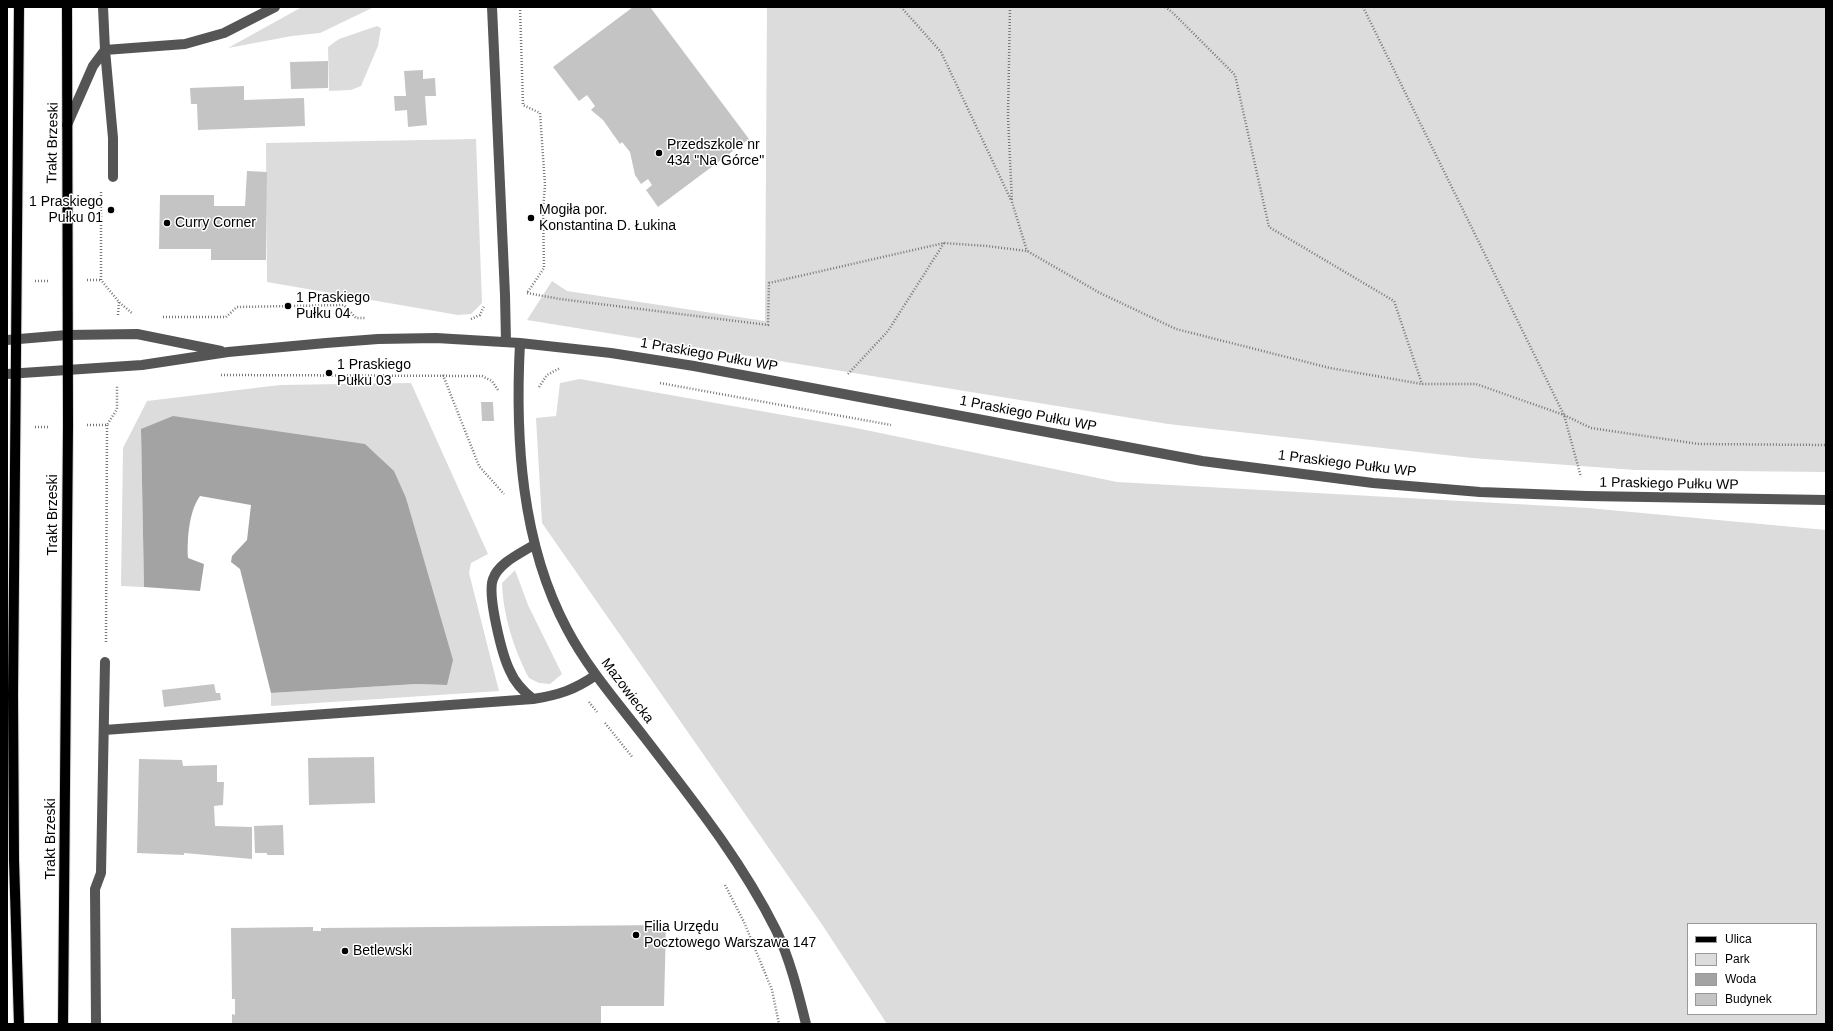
<!DOCTYPE html>
<meta charset="utf-8">
<style>
body{margin:0}
#map{position:relative;width:1833px;height:1031px;overflow:hidden;background:#fff;font-family:Helvetica,sans-serif}
canvas{display:block}
.frame{position:absolute;inset:0;border:8px solid #000;pointer-events:none}
.legend{position:absolute;left:1687px;top:923px;width:130px;height:92px;box-sizing:border-box;background:#fff;border:1px solid #999;margin:0;padding:5px 7px;list-style:none;font-size:12px;color:#000}
.legend li{display:flex;align-items:center;gap:8px;height:20px}
.legend b{width:20px;border:1px solid #999}
</style>
<div id="map">
<canvas width="1833" height="1031"></canvas>
<div class="frame"></div>
<ul class="legend">
<li><b style="height:5px;background:#000"></b>Ulica</li>
<li><b style="height:11px;background:#dcdcdc"></b>Park</li>
<li><b style="height:11px;background:#a3a3a3"></b>Woda</li>
<li><b style="height:11px;background:#c4c4c4"></b>Budynek</li>
</ul>
</div>
<script>
const ctx = document.querySelector('canvas').getContext('2d');
ctx.lineJoin = 'round';
function fill(path, color) { ctx.fillStyle = color; ctx.fill(path, 'evenodd'); }
function strokePath(path, color, width, dash) { ctx.strokeStyle = color; ctx.lineWidth = width; ctx.lineCap = dash ? 'butt' : 'round'; ctx.setLineDash(dash || []); ctx.stroke(path); }
function label(font, color, halo, rows, align = 'center') {
  ctx.font = font + ' Helvetica,sans-serif'; ctx.lineWidth = 3; ctx.setLineDash([]); ctx.textBaseline = 'middle'; ctx.strokeStyle = halo; ctx.fillStyle = color; for (const [text, x, y, turn = 0] of rows) {
    ctx.save(); ctx.translate(x, y); ctx.rotate((+turn || 0) * Math.PI / 180); ctx.textAlign = isNaN(turn) ? turn : align; if (halo) ctx.strokeText(text, 0, 0); ctx.fillText(text, 0, 0); ctx.restore();
  }
}
fill(new Path2D(`
 M302 7H374L320 33 292 36 228 48Z
 M767 7H1826V472L1635 470 1472 458 1168 424 527 320 552 281 567 291 765 321Z
 M377 26 381 28 378 46 361 86 351 90 329 91 328 47 339 39Z
 M476 139 482 303 471 314 458 315 267 282 266 143Z
 M580 379 851 427 1117 482 1588 508 1826 530V1024H887L821 923 542 523 536 418 556 416 560 383ZM1688 924H1816V1014H1688Z
 M411 383 488 554 471 563 469 573 499 691 271 706V693L416 684 447 685 406 498 141 429 144 587 121 586 123 448 147 401 280 385Z
 M515 570 528 605 562 674 550 684 539 683 529 678C514 650 503 615 502 583Z`), '#dcdcdc');
fill(new Path2D(`
 M173 416 365 444 394 471 406 498 453 660 447 685 416 684 271 693 240 569 231 562 232 556 247 540 251 505 200 496C189 511 187 539 188 558L204 564 200 591 144 587 141 429Z`), '#a3a3a3');
fill(new Path2D(`
 M633 7H650L749 139 658 207 646 190 652 185 648 179 641 184 635 175 630 152 622 142 620 144 603 120 591 110 595 106 587 95 579 101 553 67Z
 M328 61V88L291 89 290 62Z
 M423 70V79L435 78 436 96H425L427 125 408 127 407 110 395 111 394 96H406L404 71Z
 M244 86V100L304 98 305 126 198 130 197 104H191L190 88Z
 M247 171 267 172 266 260H211V249H159L160 195H214V206H245Z
 M481 402H493L494 421H482Z
 M214 684 216 693H220L221 700 164 707 162 690Z
 M374 757 375 803 309 805 308 758Z
 M139 759 182 760 183 766 217 765V782H224L223 805 214 806 215 826 252 827V859L184 853V855L137 853Z
 M283 825 284 855H267V853H255L254 826Z
 M666 925 664 1006H601V1024H232V1014L235 1015V999H232L231 928 313 927V931H321V928Z`), '#c4c4c4');
const major = new Path2D(`
 M19 1024 14 860 13 694 19 7
 M63 1024 68 426 67 7`);
strokePath(major, '#dbdbdb', 12);
strokePath(new Path2D(`
 M520 7 523 105 540 113 545 185 543 210 544 268 527 293
 M901 7 941 52 1011 200
 M1010 7 1008 117 1012 202 1027 251
 M1165 7 1172 12 1235 75 1269 227 1394 301 1422 384
 M1363 7 1564 415 1581 477
 M101 192V280L119 302 133 314
 M87 280H101
 M35 281H48
 M527 293 560 299 768 325 769 283 944 243 987 246 1027 251 1098 292 1176 329 1330 368 1422 384H1476L1564 415 1591 428 1699 444 1826 445
 M118 315 119 302
 M163 317H226L237 307 344 305 356 318H365
 M471 319 480 315 484 306
 M848 374 888 331 944 243
 M221 375 482 376 492 381 498 390
 M443 375 479 466 504 494
 M660 383 891 425
 M539 387 547 375 560 368
 M87 425H107L117 409V386
 M35 427H48
 M106 642 107 425
 M589 702 597 712
 M605 723 633 758
 M725 885 744 922 772 990 779 1024`), '#777', 2.5, [1, 2]);
strokePath(new Path2D(`
 M103 7 105 50 113 138V177
 M492 7 505 295 506 342
 M67 125 93 66 105 50 185 44 224 33 275 7
 M7 340 67 335 137 334 221 351
 M520 343C515 438 521 543 567 629 588 669 618 703 645 738 692 799 741 860 776 930 790 959 798 992 806 1024
 M7 374 142 365 228 352 326 343 378 339 436 338 520 343 611 353 694 366 1202 461 1373 483 1480 492 1587 496 1826 500
 M533 699C524 692 515 683 510 671 502 655 487 595 493 579 499 562 522 553 535 544
 M104 730 533 699C559 695 574 690 596 675
 M96 1024 95 889 101 873 105 662`), '#555', 10);
strokePath(major, '#000', 10);
for (const [x, y, r, color] of [
 [659,153,4,"#000"],
 [111,210,4,"#000"],
 [531,218,4,"#000"],
 [167,223,4,"#000"],
 [288,306,4,"#000"],
 [329,373,4,"#000"],
 [636,935,4,"#000"],
 [345,951,4,"#000"]
]) { const dot = new Path2D(); dot.arc(x, y, r, 0, 2 * Math.PI); ctx.fillStyle = color; ctx.fill(dot); strokePath(dot, '#fff', 1.5); }
label('14px', '#000', '#fff', [
 ["Trakt Brzeski",53,143,-89],
 ["1 Praskiego Pułku WP",709,355,10],
 ["1 Praskiego Pułku WP",1028,414,11],
 ["1 Praskiego Pułku WP",1347,464,7],
 ["1 Praskiego Pułku WP",1669,484,1],
 ["Trakt Brzeski",53,515,-90],
 ["Mazowiecka",627,691,53],
 ["Trakt Brzeski",51,839,-90]
]);
label('14px', '#000', '#fff', [
 ["Przedszkole nr",667,145],
 ["434 \"Na Górce\"",667,161],
 ["1 Praskiego",103,202,"right"],
 ["Pułku 01",103,218,"right"],
 ["Mogiła por.",539,210],
 ["Konstantina D. Łukina",539,226],
 ["Curry Corner",175,223],
 ["1 Praskiego",296,298],
 ["Pułku 04",296,314],
 ["1 Praskiego",337,365],
 ["Pułku 03",337,381],
 ["Filia Urzędu",644,927],
 ["Pocztowego Warszawa 147",644,943],
 ["Betlewski",353,951]
], 'left');
</script>
